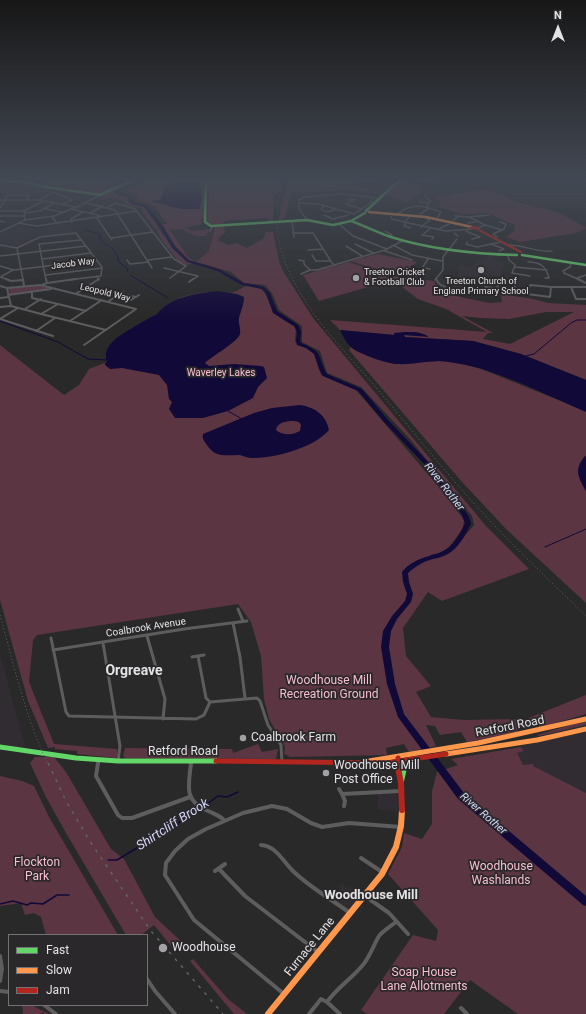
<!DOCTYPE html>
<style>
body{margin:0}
#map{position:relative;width:586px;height:1014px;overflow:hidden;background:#292929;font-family:Roboto,sans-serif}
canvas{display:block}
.legend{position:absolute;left:8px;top:934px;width:140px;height:72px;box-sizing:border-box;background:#2a282a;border:1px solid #747274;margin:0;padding:5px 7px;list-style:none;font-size:12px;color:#e3e2e4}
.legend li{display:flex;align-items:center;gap:8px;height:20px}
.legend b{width:20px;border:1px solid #747274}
.north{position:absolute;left:538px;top:8px;width:40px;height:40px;-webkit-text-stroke:3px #2a282a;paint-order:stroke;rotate:0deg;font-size:11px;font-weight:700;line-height:16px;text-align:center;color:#e3e2e4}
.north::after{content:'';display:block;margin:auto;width:14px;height:18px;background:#e3e2e4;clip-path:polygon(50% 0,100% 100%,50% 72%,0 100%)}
</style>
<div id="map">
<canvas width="586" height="1014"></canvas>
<ul class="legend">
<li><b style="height:5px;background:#63d668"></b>Fast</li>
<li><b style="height:5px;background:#ff974d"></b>Slow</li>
<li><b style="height:5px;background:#b3261e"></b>Jam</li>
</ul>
<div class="north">N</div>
</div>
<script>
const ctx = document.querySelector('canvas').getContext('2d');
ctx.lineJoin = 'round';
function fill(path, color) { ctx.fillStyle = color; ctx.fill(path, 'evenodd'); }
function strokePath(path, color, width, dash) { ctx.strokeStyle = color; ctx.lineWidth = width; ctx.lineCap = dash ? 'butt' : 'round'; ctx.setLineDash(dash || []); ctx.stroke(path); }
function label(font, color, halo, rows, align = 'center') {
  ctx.font = font + ' Roboto,sans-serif'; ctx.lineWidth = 3.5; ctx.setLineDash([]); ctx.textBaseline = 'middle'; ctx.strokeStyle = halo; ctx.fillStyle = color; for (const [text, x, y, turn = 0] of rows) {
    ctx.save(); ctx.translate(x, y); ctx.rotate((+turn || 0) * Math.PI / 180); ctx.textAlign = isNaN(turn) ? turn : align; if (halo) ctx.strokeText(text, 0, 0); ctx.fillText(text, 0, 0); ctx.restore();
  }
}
fill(new Path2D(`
 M0 181 23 182 46 188 38 194H0Z
 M71 224 75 233 34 237 17 247 0 244V234L18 225 36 229Z
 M181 229 195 236H206L211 229H214L209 251 196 262 188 257 170 230Z
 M487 256H493V260L505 262 501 277 489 275 488 283 473 281 474 290 449 288 438 282 439 278 458 279 459 265 473 267 476 260 484 261Z
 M0 654 26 750 0 744Z
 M586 732V793L532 766 523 767 515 753 523 749 520 746Z
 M378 793 397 794 398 811 378 810Z
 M342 883 348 890 349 886 362 896 350 910 333 898 340 888 339 885Z`), '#312c32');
fill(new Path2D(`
 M49 179H92L111 182 113 180H118L114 184 116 186 101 194 39 184 46 182 45 181Z
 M136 179H141L116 191 114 193 129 198 128 201 130 203 144 207 164 236 168 235 162 224H167C162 218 157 207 150 204 145 201 141 202 137 200L138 196 127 191 128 189 151 179H204V218L201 219 202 224 186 228 193 231 210 229 206 236H195L181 229 170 230 188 257 196 262 209 251 215 227 224 226 225 233 219 237V241L229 245 237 243 247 248 263 239 266 232H273L279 261 283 271 313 318 486 526 529 569 442 601 428 592 403 628 406 656 431 686 416 692 431 717 464 720 517 719 522 724 516 732 467 742 461 732 440 735 435 726 426 725 436 746 409 752 404 744 386 748 387 755 290 757 284 754 285 747 269 719 264 699 261 656 251 622 238 604 37 635 33 640 29 682 54 744 117 749V757L115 758 77 754V751L55 749V747L48 748 28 701 0 600V345L64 395 79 385 89 369 107 362C100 344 124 333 137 325 144 321 150 317 157 314 170 297 197 291 218 292 222 292 227 294 230 293 242 291 245 281 259 288 267 292 269 304 273 311 278 318 289 323 296 327L295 342 315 353 321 375 356 390 443 492 464 520 463 528 450 546 455 547 474 525 472 516 410 439 361 387 327 373 320 351 302 342V326L279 310 272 293 265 285 244 283 231 272 196 262 187 265 178 261 161 239 157 231 146 217 141 208 127 205 122 200 107 198 103 200 98 199Z
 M207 179H283L278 194 274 193 273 221H269L267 218 223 221 224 225 210 224 207 222 209 187Z
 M289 179H383L379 182 362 181 353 185 383 194 349 190 291 193 285 218 279 221 281 205Z
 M405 181 416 185H428L417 187 423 190 407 203 385 195 396 184Z
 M479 190H490L517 202 560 213 586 228 576 233 520 242 506 237 514 231 515 225 487 213 463 214 438 207 441 201 434 197Z
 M378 254 417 262 414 265H411L406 276C389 277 367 266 351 261Z
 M349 262 390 276 434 281 435 284 457 296 465 298 490 303 502 302 501 294 533 299 548 303 586 305V380L521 354 473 341 405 337 404 335 428 336 416 332 394 335 340 330 330 320 487 332 446 309 418 299 393 280 396 279 319 301 303 275ZM546 312H574L510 344 483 339 488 333H493L462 316 481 318 509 319Z
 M37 285 48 288V289L10 294 9 288Z
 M351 347 359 352 397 364 439 361 463 364 481 369 586 411V456C573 466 579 479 586 491V603L507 530 462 482 349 350Z
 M586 695V714L542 727 530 724 526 719Z
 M586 720V725L539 736 537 735Z
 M258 744 262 752 278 749 276 759 125 758 123 756 125 748 232 749 233 753Z
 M521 747 524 751 517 753 523 765 534 764 533 766 586 793V1014H518L470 980 444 1014H367L361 1010 413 935 436 941 438 930 388 874 402 847 404 833 422 839 432 824V791L437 772 458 765 451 759Z
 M35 757H54L66 772 111 849 124 859 155 917 184 944 176 952 154 925 141 935H126L66 833 46 797 30 763Z
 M0 776 22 781 34 786 49 817 118 935H46L41 917 34 913 25 915 21 903 0 906Z
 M193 959 228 999 247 1014H234L190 961Z
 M22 1005H31L49 1014H44V1012L39 1014H22L23 1013Z`), '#5c3543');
fill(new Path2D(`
 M172 179H194L201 182 202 200 199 209H181L150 201 160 200 163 194V188L171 183Z
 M217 291 237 294 244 297C244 305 241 310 239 318 238 323 241 329 240 334 238 342 212 356 205 363L209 366 234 364 261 366 264 367 267 378 258 387 253 398 228 411 203 418H175L169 409 172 402 169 399 167 385 159 375 122 368 110 369 105 365V363L107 362C100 344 124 333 137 325 144 321 150 317 157 314 171 296 196 294 217 291Z
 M340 330 394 335V333C405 332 419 330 429 337L404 335 405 337 473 341 521 354 586 380V412C551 397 515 379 479 368 466 365 453 362 440 361 425 361 411 365 397 364 387 364 360 354 352 348 346 343 343 336 340 330Z
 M300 405C315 407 326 415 329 430 314 448 275 458 252 458 248 458 244 456 240 455 226 455 215 458 207 445 204 441 202 439 203 434L254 413 272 408ZM294 421 299 422 301 425 300 431C293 435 283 436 276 430 277 422 287 421 294 421Z
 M585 456H586V491C578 477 574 470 585 456Z`), '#110938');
strokePath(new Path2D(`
 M84 230 99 234 101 241 113 249 117 255 119 262 128 269 127 272
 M130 275 168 298
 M0 321 58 342 88 359 106 360
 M526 356 534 354 571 323 577 320H586
 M228 411 242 419
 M545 547 586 529`), '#110938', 1);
strokePath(new Path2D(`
 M203 807 218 796 227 797 238 792
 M108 860H117L201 809
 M0 904 13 901 27 905 31 903 43 904 57 895H69`), '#110938', 1.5);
fill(new Path2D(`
 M139 179H144L119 192 130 196 133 202 146 205 163 226 175 246 189 260 219 269 244 283 257 285 264 287 270 293 277 311 298 325 301 332 300 341 301 343C325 353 316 355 327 374L362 389 389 421 430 464 468 515 471 523C466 535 458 549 446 555 442 557 437 558 433 559 424 561 416 566 408 573L409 582 413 594 411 602 397 619 391 631 389 647 395 684 404 714 464 793 586 896V906L583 905 458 799 398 717 387 684 381 647 383 631 392 616 405 601 407 594 403 582 402 572C408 564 418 559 429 556 433 554 437 554 441 552 453 547 460 534 465 523L462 515 426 466 385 423 358 391 323 376 319 369 314 354 306 348 297 345 296 341 297 332 294 326 273 313 266 293 262 289 242 285 217 271 187 262 172 248 159 226 144 207 131 204 128 198 114 192Z`), '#110938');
strokePath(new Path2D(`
 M38 179 41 180
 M413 179C425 183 438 185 450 179
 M119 186 115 184 120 179
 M427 194 425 197 431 201 427 206
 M5 199 8 195H29L27 200
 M348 199 355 200 351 201Z
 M0 200H39L75 207
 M39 200 53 192 72 200 63 204
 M420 200V202L429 203
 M350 201 346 204 362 209
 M86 203 115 210 152 268
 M299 203 318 204 354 214 372 202 373 198
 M324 206 321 209C326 213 331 212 336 209
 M108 207 116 203 135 209 174 259 186 266 170 278
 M0 208 5 200
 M46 209 61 212
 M71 209 98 215 100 217
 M0 211H24L25 220
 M24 211 43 201
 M24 213 40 211 54 203
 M90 213 103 206
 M398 214C411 202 425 206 441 212L438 217
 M420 214 430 208
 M324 215 333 219 348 215
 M412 215 404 222 446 231 472 229
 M0 216H24
 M52 216 57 224
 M391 216 392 219 404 222
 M455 216 469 217 485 225
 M469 217 489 215
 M97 218 112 240
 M307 220 299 209V200L304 197 343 194 380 198
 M0 221 4 222
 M292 221 294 237
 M453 221 458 217
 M72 222 71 219 83 212
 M18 223 37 226 137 211
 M406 223 404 226 410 228
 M468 223 476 222
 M339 224 353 236 387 249
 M421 227 430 220 426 218
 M478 228 485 225 502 230
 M430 229 422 235 434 237 432 239
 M437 230 449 224
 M210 231 213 226
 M385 231 392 235 388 236
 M466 231 480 237 472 239
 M0 232 25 220 54 216 79 206 100 195
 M293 233H313L332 263 335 265
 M454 233 458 236
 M497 237 493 234 504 229 506 224 500 222
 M111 238 153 232
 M467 242 466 244 477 247 501 242
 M355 244 373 253
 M491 244 504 249 499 251
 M0 245 17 248 23 280
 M507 245C523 244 536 253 552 251
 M346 246 362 256
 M395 246 412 255 442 261
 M17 248 40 237 76 233 102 267 101 276 68 280
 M308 250 323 249
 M385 251 412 260
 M312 255 316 261H331
 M0 256 86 246
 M508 256 509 260 515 265 512 273 530 276
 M42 259 91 253
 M127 260 130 264 149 262
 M148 260 172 257
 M299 260 304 261V264L310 270
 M528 262C540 262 546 266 549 278H545
 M571 263 570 267 563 271 564 273 580 280
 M0 266 14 270 96 260
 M515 267 547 270
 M164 268 198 276 192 280
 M423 268 430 269
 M301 274 310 270H317L385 250 402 241
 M419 274 426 275
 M46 275 102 268
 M97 276 99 280
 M408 278 409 276H417L428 259
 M577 278 586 275
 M9 280 0 277 13 270
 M19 280H23
 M46 280 39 244 81 240
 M435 280 443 270V257L457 239`), '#5e5d5e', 1.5);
strokePath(new Path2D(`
 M6 279 11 281 23 280
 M23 279 24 286
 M436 279C440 292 471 291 483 292L485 287 528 292
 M578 279 586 283
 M189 282 193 279
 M47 283 76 279
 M42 285 47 283 46 279
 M530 285 551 287 550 297 527 294Z
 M0 286 7 288 11 306
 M551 287H586
 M571 287 576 299H586
 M7 288 40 285 136 309 84 345
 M497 289 499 281 515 283 514 290
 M77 293 99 279
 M121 294 136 297
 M8 295 51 289
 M0 298 8 297
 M131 300 139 295
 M109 301 123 292
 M58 304 86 311
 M0 307 11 306 41 314 58 304 32 298V292
 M25 309 41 299
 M41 314 106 330
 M0 319 53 336
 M0 319 18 308
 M70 321 102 300
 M36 331 55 318`), '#5e5d5e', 2);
strokePath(new Path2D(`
 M238 609 243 621
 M233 623 240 657 245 698
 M147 636 165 699 163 719
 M51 638 66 712 69 716 196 719 204 715 210 702
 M103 643 120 746 118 761
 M53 650 184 629 247 621
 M198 656 206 698 210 702
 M192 657 204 655
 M210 702 257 698 260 701 268 725 281 745 282 762
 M98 764 99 760
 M191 764V762`), '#5e5d5e', 3);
strokePath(new Path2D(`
 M98 763 96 776 118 815 122 818H132L190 797
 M191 763C189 784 183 800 206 810 212 813 218 815 223 819
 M339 789 342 794 401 791
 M342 794 345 801 344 806
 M261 845C276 846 282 860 292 870 309 887 331 899 350 913
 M361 858 382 872
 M219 869 245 896 318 952
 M215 871 225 864
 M365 896 389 913 408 934
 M0 956 2 969 0 981
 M147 979 155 991 175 1014
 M0 991 9 992
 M284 994 194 920 165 875 166 863 175 851 188 839 206 829 243 813 272 806 287 809 311 823 322 827 349 823 401 827
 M327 1002C337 988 351 979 362 966 370 957 373 946 379 936 383 931 391 926 396 922
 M44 1005 56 1014
 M461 1008 467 1014
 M309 1014 321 999 327 1002 340 1014`), '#5e5d5e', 4);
strokePath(new Path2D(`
 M206 179 205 222 211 226 307 220 333 225 351 221 365 213
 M0 181 25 182 46 187 100 195 135 179
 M366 211 395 184 408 179
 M351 221C365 226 378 233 391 237 432 250 475 254 517 255
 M522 255 586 265`), '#63d668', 2.5);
strokePath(new Path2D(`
 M0 747 76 758 118 761H216
 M400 759 402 764`), '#63d668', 5);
strokePath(new Path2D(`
 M401 781 404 768 402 763`), '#63d668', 6);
strokePath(new Path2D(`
 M369 212 426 217 472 227`), '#ff974d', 2.5);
strokePath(new Path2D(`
 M446 754 537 740 586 729
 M369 761 478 743 586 719`), '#ff974d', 5);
strokePath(new Path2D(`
 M268 1014 382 874 396 847 401 826 402 810`), '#ff974d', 6);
strokePath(new Path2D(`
 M473 227 478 228H471Z
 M477 229 521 252`), '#b3261e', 2.5);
strokePath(new Path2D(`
 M216 761 387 763 446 754
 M397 764 398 758`), '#b3261e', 5);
strokePath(new Path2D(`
 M397 763 401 783 402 810`), '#b3261e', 6);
strokePath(new Path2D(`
 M284 179C276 205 274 230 283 256 301 309 344 350 379 391 412 430 444 471 479 509 513 546 550 581 586 616
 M0 615C14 665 25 717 48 764`), '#636363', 1, [1, 2.5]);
strokePath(new Path2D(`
 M48 763 66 801 91 843 151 931 223 1014`), '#636363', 1.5, [3, 6]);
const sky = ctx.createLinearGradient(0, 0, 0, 321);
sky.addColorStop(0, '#171717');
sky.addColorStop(0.56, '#434954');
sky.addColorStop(1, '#43495400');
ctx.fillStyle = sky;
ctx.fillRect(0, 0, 586, 321);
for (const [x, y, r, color] of [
 [481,270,4,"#a2a1a3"],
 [356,278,4,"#a2a1a3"],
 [243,738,4,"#a2a1a3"],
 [326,773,4,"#a2a1a3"],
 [163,948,5,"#a2a1a3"]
]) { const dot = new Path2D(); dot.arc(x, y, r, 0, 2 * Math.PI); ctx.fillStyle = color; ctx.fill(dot); strokePath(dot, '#2a282a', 1.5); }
label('9px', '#e3e2e4', '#2a282a', [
 ["Jacob Way",73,264,-7],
 ["Leopold Way",105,293,14]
]);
label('9px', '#e3e2e4', '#2a282a', [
 ["Treeton Cricket",364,273],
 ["& Football Club",364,283],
 ["Treeton Church of",481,282,"center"],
 ["England Primary School",481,292,"center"]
], 'left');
label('10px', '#fabed1', '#2a282a', [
 ["Waverley Lakes",221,373]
]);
label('10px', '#e3e2e4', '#2a282a', [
 ["Coalbrook Avenue",146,628,-9]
]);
label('italic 11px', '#d2d6f9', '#2a282a', [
 ["River Rother",444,487,52],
 ["River Rother",483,814,41]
]);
label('12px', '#fabed1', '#2a282a', [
 ["Woodhouse Mill",329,681],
 ["Recreation Ground",329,695],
 ["Flockton",37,863],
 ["Park",37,877],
 ["Woodhouse",501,867],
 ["Washlands",501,881],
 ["Soap House",424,973],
 ["Lane Allotments",424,987]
]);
label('12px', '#e3e2e4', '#2a282a', [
 ["Retford Road",510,727,-11],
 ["Retford Road",183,752],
 ["Furnace Lane",310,947,-51]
]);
label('12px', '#e3e2e4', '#2a282a', [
 ["Coalbrook Farm",251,738],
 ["Woodhouse Mill",334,766],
 ["Post Office",334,780],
 ["Woodhouse",172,948]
], 'left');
label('italic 13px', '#d2d6f9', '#2a282a', [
 ["Shirtcliff Brook",173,825,-33]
]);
label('bold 13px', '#e3e2e4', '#2a282a', [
 ["Woodhouse Mill",371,896]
]);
label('bold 14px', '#e3e2e4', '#2a282a', [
 ["Orgreave",134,671]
]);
</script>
